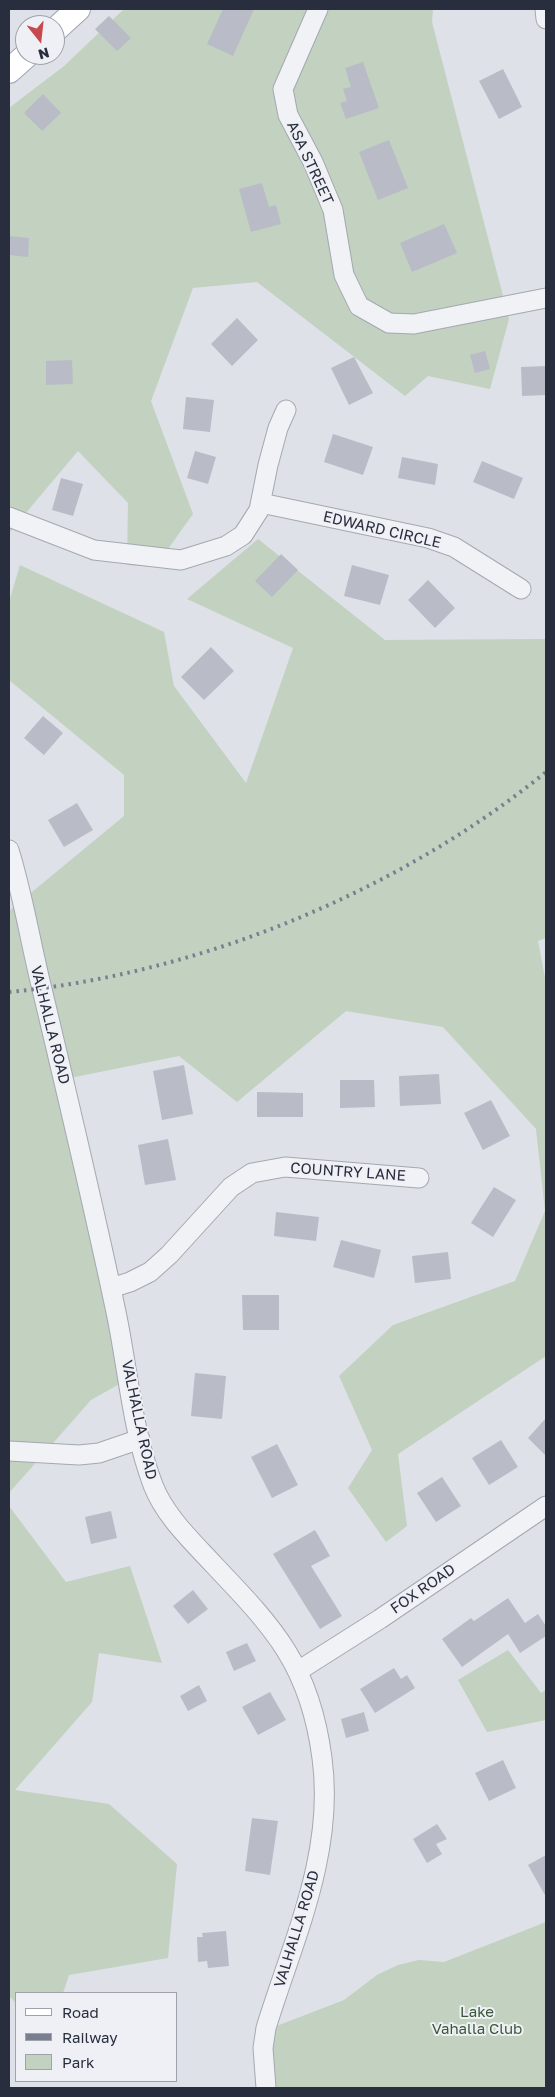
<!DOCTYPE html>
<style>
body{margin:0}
#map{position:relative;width:555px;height:2097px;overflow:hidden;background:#dee1e7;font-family:"Golos Text",sans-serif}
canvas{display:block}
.frame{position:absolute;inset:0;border:10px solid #282e3d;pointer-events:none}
.legend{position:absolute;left:15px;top:1992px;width:162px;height:90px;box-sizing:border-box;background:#eef0f5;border:1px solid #9fa2ab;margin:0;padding:6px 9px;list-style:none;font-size:15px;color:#282e3d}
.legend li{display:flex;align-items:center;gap:10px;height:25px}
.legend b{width:25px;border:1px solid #9fa2ab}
.north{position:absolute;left:15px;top:15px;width:50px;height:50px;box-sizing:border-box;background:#eef0f5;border:1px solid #9fa2ab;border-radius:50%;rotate:164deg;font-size:14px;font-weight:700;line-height:20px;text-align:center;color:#282e3d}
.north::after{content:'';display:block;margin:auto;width:18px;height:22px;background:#c6494e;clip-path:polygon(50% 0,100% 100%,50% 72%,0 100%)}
</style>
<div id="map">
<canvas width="555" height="2097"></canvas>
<div class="frame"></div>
<ul class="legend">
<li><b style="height:6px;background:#fff"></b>Road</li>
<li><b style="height:6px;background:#797f90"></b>Railway</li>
<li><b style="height:14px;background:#c2d1c0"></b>Park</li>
</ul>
<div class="north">N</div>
</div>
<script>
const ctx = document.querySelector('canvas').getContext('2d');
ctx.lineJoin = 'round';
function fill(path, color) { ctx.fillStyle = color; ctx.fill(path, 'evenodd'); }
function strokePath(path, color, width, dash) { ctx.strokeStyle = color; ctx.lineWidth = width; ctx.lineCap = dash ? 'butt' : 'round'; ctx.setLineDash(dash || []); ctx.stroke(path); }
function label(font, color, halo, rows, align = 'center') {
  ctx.font = font + ' "Golos Text",sans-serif'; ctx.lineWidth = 4; ctx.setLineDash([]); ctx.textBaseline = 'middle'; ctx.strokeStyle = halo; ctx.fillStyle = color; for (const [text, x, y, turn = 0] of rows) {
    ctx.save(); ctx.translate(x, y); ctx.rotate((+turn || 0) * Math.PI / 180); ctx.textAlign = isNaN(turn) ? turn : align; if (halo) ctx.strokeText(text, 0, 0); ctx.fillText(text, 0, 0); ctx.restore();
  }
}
fill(new Path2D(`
 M124 9H433L432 22 509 319 490 389 428 376 405 396 257 282 193 288 151 401 193 514 155 567 127 565 128 503 78 451 9 533V108L64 66Z
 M258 539 385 640 546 639V938L538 941 546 983V1356L398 1454 407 1526 386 1542 348 1488 372 1450 339 1376 393 1325 515 1281 545 1211 536 1129 443 1027 346 1011 237 1102 179 1056 65 1079 123 1382 91 1400 9 1493V911L124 816V775L9 680V602L20 565 164 632 174 686 246 783 293 648 187 599Z
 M9 1506 66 1582 130 1566 162 1663 99 1653 92 1702 15 1790 109 1804 177 1864 168 1958 69 1975 63 1993H16V2003L9 1996Z
 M508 1650 541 1693 546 1690V1720L487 1732 458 1680Z
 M546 1922V2088H267L261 2032 344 2000 377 1975 398 1965 419 1960 444 1962Z`), '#c2d1c0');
fill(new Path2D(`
 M223 9H254L233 56 207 44Z
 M109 16 131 38 117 51 95 29Z
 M363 62 379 108 346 119 340 103 347 101 343 89 351 87 345 68Z
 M503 69 522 107 499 119 479 81Z
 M43 94 61 113 42 131 24 113Z
 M389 140 408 188 378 200 359 152Z
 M262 183 269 207 276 205 281 224 251 232 239 189Z
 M444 224 457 253 412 272 400 243Z
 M9 236 29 238 28 257 9 255Z
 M237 318 258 340 232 366 211 344Z
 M485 351 490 369 475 373 470 355Z
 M354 357 373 393 349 405 331 368Z
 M72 360 73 384 46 385V361Z
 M546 366V395L522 396 521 367Z
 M186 397 214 400 210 432 183 429Z
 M333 434 373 447 363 475 324 462Z
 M195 451 216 457 208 484 187 478Z
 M402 457 438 464 435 485 398 478Z
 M482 461 523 478 514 499 473 482Z
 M61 478 83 484 73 516 52 510Z
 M281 554 298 570 272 597 255 581Z
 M352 565 389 575 380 605 344 596Z
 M428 580 455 608 435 628 408 600Z
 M211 647 234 671 204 700 181 677Z
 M43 716 63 733 44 755 24 738Z
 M77 803 93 830 64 847 48 820Z
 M184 1065 193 1114 162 1120 153 1071Z
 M439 1074 441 1104 400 1106 399 1076Z
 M340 1080H374L375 1107 340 1108Z
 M257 1092 303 1093V1117H257Z
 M491 1100 510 1136 483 1150 464 1113Z
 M168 1139 176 1180 145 1185 138 1145Z
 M494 1187 516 1200 493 1237 471 1223Z
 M276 1212 319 1217 316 1241 274 1236Z
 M341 1240 381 1250 374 1278 333 1267Z
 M448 1252 451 1279 415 1283 412 1256Z
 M242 1295H279V1330H243Z
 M195 1373 226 1376 222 1419 191 1416Z
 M546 1418V1456L528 1438Z
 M501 1440 518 1467 489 1485 472 1458Z
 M277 1444 298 1485 272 1498 251 1457Z
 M442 1477 461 1506 436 1522 417 1493Z
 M111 1511 117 1538 91 1544 85 1517Z
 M315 1530 330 1556 311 1566 342 1616 320 1629 273 1554Z
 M193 1590 208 1609 188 1624 173 1606Z
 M508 1598 525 1623 538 1614 546 1626V1636L520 1653 508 1634 462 1667 442 1639 471 1618 474 1621Z
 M247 1643 256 1661 234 1671 226 1652Z
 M394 1668 401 1679 407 1675 415 1688 375 1713 360 1689Z
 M199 1685 207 1701 188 1711 180 1696Z
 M270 1692 286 1720 258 1735 242 1707Z
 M364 1712 369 1731 346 1738 341 1719Z
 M503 1760 516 1788 489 1801 475 1773Z
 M252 1818 278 1821 270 1875 245 1871Z
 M437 1824 447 1839 436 1844 442 1854 427 1863 413 1839Z
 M546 1855V1897L528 1865Z
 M226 1931 229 1966 208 1968 207 1961 198 1962 197 1937H203L202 1933Z`), '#b9bcc7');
const minor = new Path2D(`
 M318 9 283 89 288 115 313 162 333 210 344 275 359 306 389 323 414 324 546 298
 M545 9 546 19
 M261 503 428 538 454 547 521 589
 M9 517 94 550 181 560 226 546 243 535 259 510 268 465 278 428 286 410
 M9 850C23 895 30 940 41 985 67 1094 93 1203 116 1312 128 1369 132 1430 153 1485 165 1516 191 1540 214 1565 275 1629 310 1666 322 1758 335 1853 293 1940 266 2028L263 2048 266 2088
 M111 1288 130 1282 150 1272 169 1255 231 1187 252 1173 285 1167 419 1178
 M9 1451 79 1455 99 1453 140 1439
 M298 1671 380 1619 546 1506`);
const major = new Path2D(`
 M55 30 78 9
 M9 71 27 55`);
strokePath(minor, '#a4a8b1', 21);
strokePath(major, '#9ea4b2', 26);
strokePath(minor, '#f1f2f6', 19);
strokePath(major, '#fff', 24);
strokePath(new Path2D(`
 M9 992C199 974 398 892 546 772`), '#797f90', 4, [2.5, 5]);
label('15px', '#282e3d', '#eef0f5', [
 ["ASA STREET",310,163,65],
 ["EDWARD CIRCLE",382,530,13],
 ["VALHALLA ROAD",50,1025,76],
 ["COUNTRY LANE",348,1172,4],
 ["VALHALLA ROAD",139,1420,78],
 ["FOX ROAD",423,1589,-35],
 ["VALHALLA ROAD",297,1929,-73]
]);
label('15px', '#395836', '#eef0f5', [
 ["Lake",477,2012],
 ["Vahalla Club",477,2029]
]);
</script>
